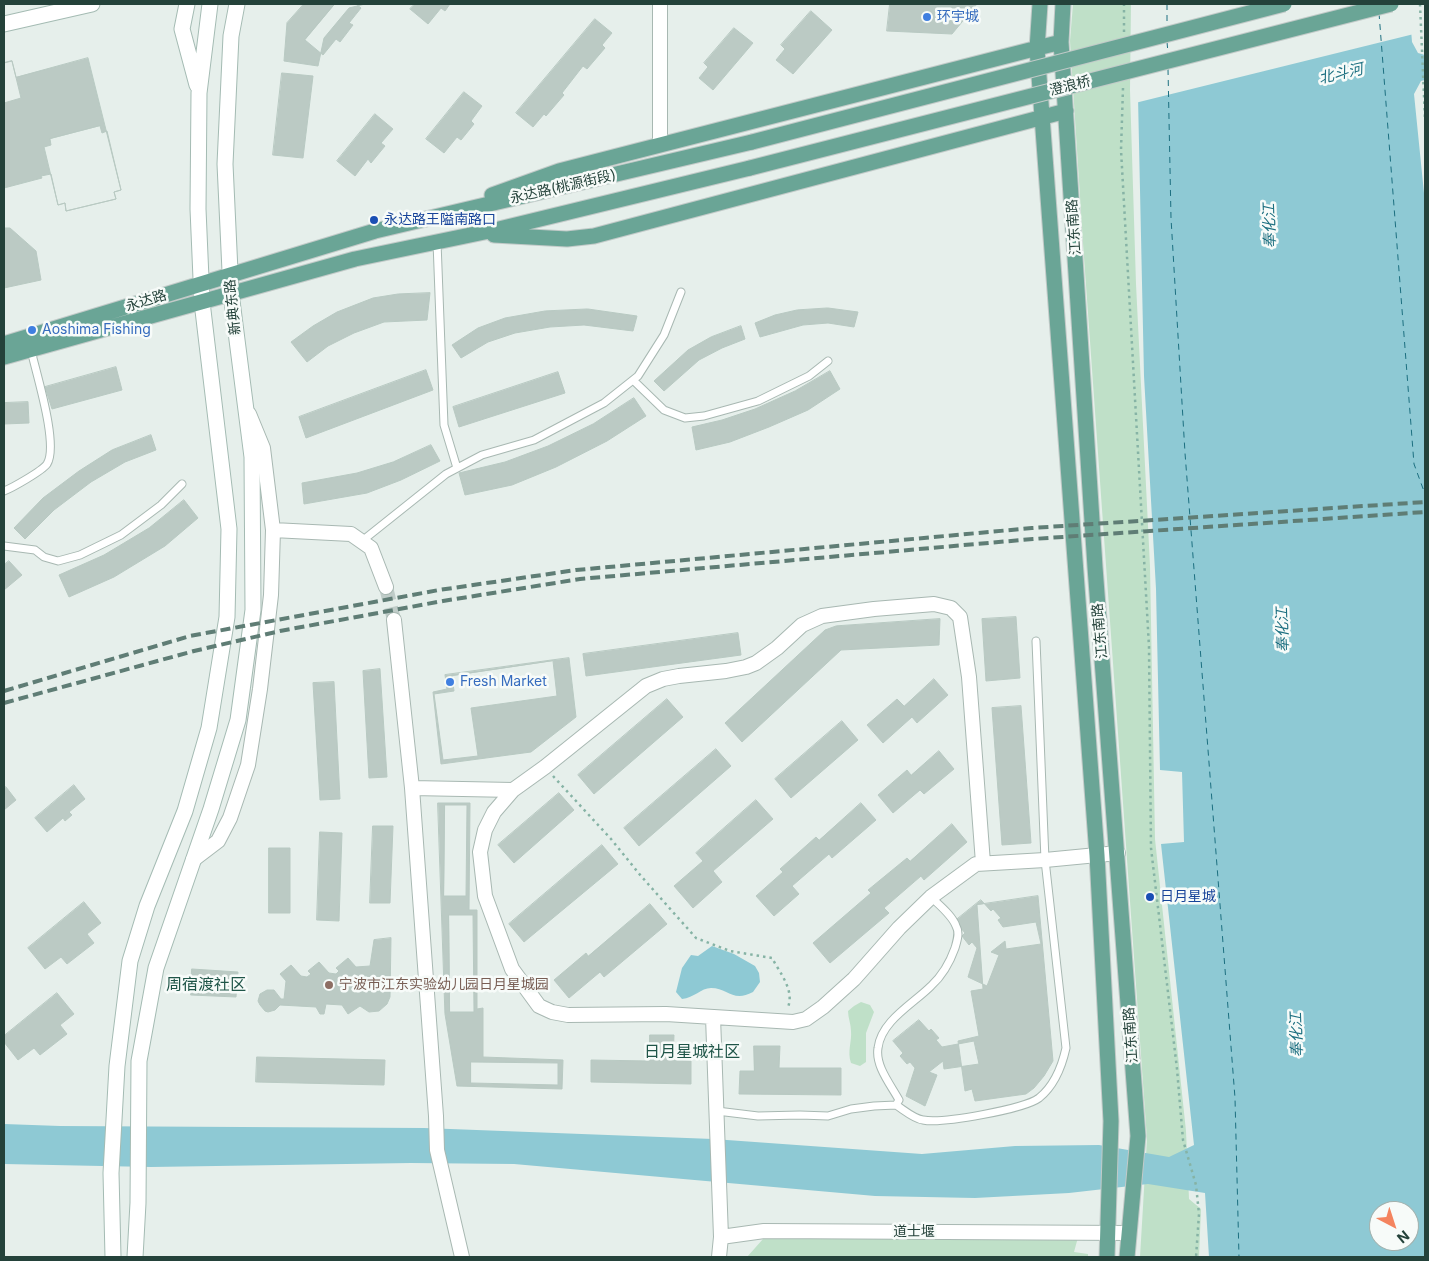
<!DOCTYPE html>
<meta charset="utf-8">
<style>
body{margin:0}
#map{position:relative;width:1429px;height:1261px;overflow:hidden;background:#e6efeb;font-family:Inter,sans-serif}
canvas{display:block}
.frame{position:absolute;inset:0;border:5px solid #24423a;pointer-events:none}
.north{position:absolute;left:1369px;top:1201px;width:50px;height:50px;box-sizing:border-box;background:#f7fbf9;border:1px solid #a3b1ad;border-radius:50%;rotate:140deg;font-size:14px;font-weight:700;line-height:20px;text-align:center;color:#24423a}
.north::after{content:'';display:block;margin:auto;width:18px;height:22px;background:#f4845f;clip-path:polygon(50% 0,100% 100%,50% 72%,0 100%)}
</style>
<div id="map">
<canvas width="1429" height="1261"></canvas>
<div class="frame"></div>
<div class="north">N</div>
</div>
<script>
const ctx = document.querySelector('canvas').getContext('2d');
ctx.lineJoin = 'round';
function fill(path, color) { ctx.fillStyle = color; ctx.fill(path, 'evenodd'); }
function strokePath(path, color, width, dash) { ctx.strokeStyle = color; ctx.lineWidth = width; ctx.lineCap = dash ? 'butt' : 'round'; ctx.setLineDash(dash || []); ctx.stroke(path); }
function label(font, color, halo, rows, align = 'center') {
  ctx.font = font + ' Inter,"Noto Sans SC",sans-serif'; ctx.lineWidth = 5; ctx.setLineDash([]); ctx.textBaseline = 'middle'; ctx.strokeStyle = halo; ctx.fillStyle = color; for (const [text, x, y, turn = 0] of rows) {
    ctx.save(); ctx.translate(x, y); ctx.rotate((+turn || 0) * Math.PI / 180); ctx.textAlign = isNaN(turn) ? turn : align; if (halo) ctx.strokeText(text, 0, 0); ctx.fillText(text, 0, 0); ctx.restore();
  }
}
fill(new Path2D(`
 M1073 4H1131L1130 90 1136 284 1150 566 1155 839 1186 1131 1189 1199 1201 1209 1199 1257H1140L1147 1139 1083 243 1070 41Z
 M861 1002 870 1005 874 1012 866 1033V1062L860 1066 851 1063C847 1051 852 1042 851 1031 851 1024 848 1018 848 1011L854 1006Z
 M1080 1230 1074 1252 1088 1254V1257H747L763 1239Z`), '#bfe0c8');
fill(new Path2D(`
 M1136 4H1409L1412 42 1418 53 1425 55V80L1421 81 1414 94 1425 203V1257H1209L1205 1193 1148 1184 1069 1193 975 1198 875 1196 514 1164 411 1163 151 1167 4 1164V1124L60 1126 424 1128 713 1139 922 1154 1015 1146 1099 1145 1169 1157 1194 1145 1161 844 1184 842 1182 772 1160 770 1156 589 1144 376ZM1379 1211H1409V1241H1379Z
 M712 946 734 954 755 966 759 973 760 982 753 992C733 1003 728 988 711 988 701 988 694 998 682 999L676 992 682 968 691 955 698 956Z`), '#8ec9d4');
fill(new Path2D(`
 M1133 4H1412L1414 34 1135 103Z`), '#e6efeb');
strokePath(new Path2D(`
 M1167 4V28
 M1379 13 1414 464 1425 494
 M1167 42 1168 53
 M1168 69 1171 218 1185 453 1235 1098 1239 1257`), '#1c6f80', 1, [6, 5]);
const building = new Path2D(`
 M304 4H365L349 8 324 38 318 66 284 61 287 23Z
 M335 4H356L361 8 349 23 353 25 340 42 336 39 323 55 305 40Z
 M415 4H450L445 11 441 8 428 24 410 9Z
 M890 4H977L952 34 887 31Z
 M811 11 832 30 793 74 776 60 785 49 781 45Z
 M595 19 612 33 602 45 605 48 587 69 583 66 562 93 564 95 546 116 544 114 533 127 516 113Z
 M734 28 753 43 713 90 699 78 708 67 704 63Z
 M88 58 121 190 114 192 116 199 66 211 65 203 58 205 51 174 41 176 42 178 4 188V63L12 61 16 77Z
 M12 61 21 98 4 103V63Z
 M282 73 313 76 303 158 273 155Z
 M464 92 482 106 471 121 474 124 461 140 457 137 444 153 426 139Z
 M375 114 393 129 381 143 385 146 371 163 368 159 355 176 337 161Z
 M100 126 102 133 107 131 121 190 114 192 116 199 66 211 65 203 58 205 44 147 51 145 50 139Z
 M4 228H10L36 251 41 280 4 288Z
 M430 293 427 320 384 322 354 333 328 346 307 362 291 342 313 326 337 312 373 298 398 294Z
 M828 308 858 312 854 327 828 323 803 325 760 337 755 323 775 315 797 310Z
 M588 309 637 316 633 331 584 325 550 327 515 333 488 342 461 358 452 345 478 328 505 318 545 311Z
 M741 326 745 339 722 348 699 360 664 391 654 381 688 350 711 337Z
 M116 367 122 390 52 409 45 387Z
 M426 370 433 390 306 438 299 417Z
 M830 371 840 389 808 410 769 427 730 442 696 450 692 427 722 420 755 409 795 391Z
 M558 372 565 393 459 427 453 407Z
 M634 398 646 416 607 441 556 467 512 485 465 495 459 473 505 462 548 446 593 424Z
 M28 402 29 423 4 424V403Z
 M151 435 156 450 125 462 91 482 54 510 25 539 14 528 43 498 79 471 112 450Z
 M431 445 440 461 401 480 367 493 304 504 302 483 357 473 393 462Z
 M184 500 198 518 165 546 114 577 69 597 59 575 104 555 149 528Z
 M9 561 22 575 4 590V565Z
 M1016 617 1020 678 986 681 982 619Z
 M940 619 939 645 841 650 742 742 725 723 825 630 836 626Z
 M738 633 741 655 586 676 583 654Z
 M569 658 576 717 531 752 441 764 433 692 447 689 445 675Z
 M553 661 557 696 471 708 478 756 443 760 434 694 454 691 452 676Z
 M380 669 387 777 369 778 363 671Z
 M934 679 948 695 917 723 912 717 883 743 867 725 897 699 904 706Z
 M334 682 340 799 320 800 313 683Z
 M667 699 683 717 594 794 578 775Z
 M1021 706 1031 843 1002 845 992 708Z
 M842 721 858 740 791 798 775 779Z
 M716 749 731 766 639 846 624 828Z
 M939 751 954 769 924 794 920 790 893 813 878 795 907 770 911 775Z
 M74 785 85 799 69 812 72 815 65 821 63 818 47 832 35 818Z
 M6 787 16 800 4 810V788Z
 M559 793 574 810 514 863 498 845Z
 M756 800 773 819 713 871 722 882 693 908 674 886 703 861 696 853Z
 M438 803H470L469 910H477V1009L483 1008V1057L563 1060 562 1089 457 1086 445 1014Z
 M861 803 876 820 832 858 829 854 792 886 799 894 774 916 756 896 783 872 780 869 816 837 819 840Z
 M445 805H467L466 896H444Z
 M952 824 967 842 924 880 921 876 884 908 889 913 830 963 813 943 871 893 868 890 907 858 910 861Z
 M373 826H393L390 903H370Z
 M320 832 342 833 339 921 317 920Z
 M602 845 618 864 524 942 509 924Z
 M269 848H290V913H269Z
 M1038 896 1053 1061 1044 1076 1034 1088 1026 1094 975 1101 972 1089 965 1091 958 1041 979 1036 971 991 983 989 977 905Z
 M981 900 991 911 993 909 1001 918 998 920 1003 927 1036 922 1041 944 1006 949 1005 941 991 952 999 955 987 986 968 977 977 948 972 942 969 945 962 936 965 933 955 921Z
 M84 902 101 923 87 934 94 943 67 964 61 957 45 969 28 948Z
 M650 904 667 924 604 977 600 972 569 998 554 980 586 953 588 956Z
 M449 915H473L474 1012H450Z
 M391 938 390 997 387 1004 379 1011 369 1012 360 1006 348 1014 342 1005 326 1004 324 1014H320L316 1007 280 1005 275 1010 268 1012 265 1011 260 1005 258 1001 260 994 267 990H274L281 999H284L286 981 280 974 291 965 301 976 307 977 311 974 308 971 319 962 329 973 336 974 339 971 336 968 348 958 356 967 370 966 374 940Z
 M192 969 238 972 236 997 191 995Z
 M57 993 74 1014 60 1025 67 1034 40 1055 34 1048 18 1060 4 1042V1036Z
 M919 1020 929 1031 931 1029 939 1038 936 1040 942 1047 974 1041 979 1064 944 1069 943 1061 929 1072 937 1075 925 1106 906 1096 915 1068 910 1062 907 1064 900 1056 903 1053 893 1041Z
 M650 1035H674L673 1060 691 1061V1084L591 1082V1060L649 1061Z
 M754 1046H780L779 1068H841V1095L739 1094 740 1071H754Z
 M257 1057 385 1060 384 1085 256 1082Z
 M471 1062 558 1063V1085L471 1083Z`);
fill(building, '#bbcac4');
strokePath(building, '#b8c9c2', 1);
strokePath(new Path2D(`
 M386 587 394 620`), '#bfccc8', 14, [14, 7]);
const lane = new Path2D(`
 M437 242 444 425 457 468
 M633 380 664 410 685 418 704 416 758 401 809 376 828 361
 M4 491C12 488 42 471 47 464 59 445 36 373 31 350
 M362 541 446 474 482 455 534 440 604 403 638 376 664 335 681 292
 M4 546 35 550 44 557 58 561 80 555 121 535 161 505 182 484
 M896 1105C904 1110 914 1119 923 1120 942 1124 1024 1109 1039 1098 1054 1086 1062 1066 1066 1048L1045 860 1036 641
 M717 1111 758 1116 800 1115 828 1116 851 1109 874 1106 896 1105 899 1100C891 1085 875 1066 878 1048 881 1021 913 1004 931 986 942 976 950 962 955 948 957 941 960 933 956 926 952 915 939 905 931 897`);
const street = new Path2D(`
 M660 145V4
 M273 530 351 534 371 548 386 587
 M394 620 412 788 436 1116 437 1150 462 1257
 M412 788 513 790
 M193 860 218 841 230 818 248 765 260 689 271 595 273 530 263 448 249 414
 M983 863 969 677 960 617 951 608 934 604 874 609 822 616 802 625 777 648 756 663 746 667 726 671 679 676 663 679 646 686 545 767 513 790 494 812 485 830 480 852 485 896 512 969 539 1006 552 1012 568 1015 666 1014 793 1022 806 1019 823 1007 854 979 899 928 931 897 976 864 1045 860 1118 853
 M713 1017 721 1237
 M719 1257 721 1237 764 1231 1128 1233`);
const secondary = new Path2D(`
 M187 4 182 29 197 85
 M4 24 92 4
 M113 1257 111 1173 117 1066 130 961 147 906 185 811 209 728 227 617 229 529 202 302 198 209 199 93 210 4
 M135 1257 138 1203 139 1061 156 968 211 809 238 720 253 610 252 457 231 293 225 164 231 36 237 4`);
const primary = new Path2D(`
 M1040 4 1037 49 1097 855 1111 1121 1107 1257
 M1063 4 1061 42 1095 567 1138 1136 1127 1257
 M492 195 559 171 1061 42
 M494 235 567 239 594 236 1066 111
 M4 344 375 231 752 142
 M4 357 355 259 499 229 750 168`);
strokePath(lane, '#a8b8b2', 9);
strokePath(street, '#a8b8b2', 16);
strokePath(secondary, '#a4bbb3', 17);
strokePath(primary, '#c2cac8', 17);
strokePath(new Path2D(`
 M1420 4 1425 119
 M1124 32V4
 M1123 88 1121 150 1149 647 1151 848 1177 1069 1183 1140 1196 1185 1199 1214 1196 1257
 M553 776 611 839 641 876 696 938 730 951 772 958C780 973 796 992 787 1009`), '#86b3a5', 2.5, [2.5, 4]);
strokePath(lane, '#fff', 7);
strokePath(street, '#fff', 14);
strokePath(secondary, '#fff', 15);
strokePath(primary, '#6aa596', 15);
strokePath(new Path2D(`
 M4 691 190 636 439 590 576 570 1032 528 1425 502
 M4 703 194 651 280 631 443 601 580 579 1033 539 1425 512`), '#5f7d75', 4, [10, 5]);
const primaryBridge = new Path2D(`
 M752 142 1284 4
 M750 168 1391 4`);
strokePath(primaryBridge, '#c2cac8', 17, []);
strokePath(primaryBridge, '#6aa596', 15);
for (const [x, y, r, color] of [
 [927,17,5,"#3f7fe0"],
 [374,220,5,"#1a4fb4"],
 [32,330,5,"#3f7fe0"],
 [450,682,5,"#3f7fe0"],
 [1150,897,5,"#1a4fb4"],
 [329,985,5,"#8d6e63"]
]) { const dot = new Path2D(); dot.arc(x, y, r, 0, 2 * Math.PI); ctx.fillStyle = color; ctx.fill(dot); strokePath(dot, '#f7fbf9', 2); }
label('14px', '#366cbe', '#f7fbf9', [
 ["环宇城",937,17],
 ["Aoshima Fishing",42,330],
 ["Fresh Market",460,682]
], 'left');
label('14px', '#24423a', '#f7fbf9', [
 ["澄浪桥",1070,86,-14],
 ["永达路(桃源街段)",563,187,-13],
 ["江东南路",1074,227,-94],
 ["永达路",146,301,-17],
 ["新典东路",233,307,-96],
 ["江东南路",1100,631,-95],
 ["江东南路",1131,1035,-94],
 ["道士堰",914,1232]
]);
label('14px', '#164399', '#f7fbf9', [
 ["永达路王隘南路口",384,220],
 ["日月星城",1160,897]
], 'left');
label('14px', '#785e54', '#f7fbf9', [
 ["宁波市江东实验幼儿园日月星城园",339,985]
], 'left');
label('italic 15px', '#1c6f80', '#f7fbf9', [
 ["北斗河",1341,74,-13],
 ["奉化江",1270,226,-92],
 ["奉化江",1283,630,-92],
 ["奉化江",1297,1035,-92]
]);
label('16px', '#1f5548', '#f7fbf9', [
 ["周宿渡社区",206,985],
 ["日月星城社区",692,1052]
]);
</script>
